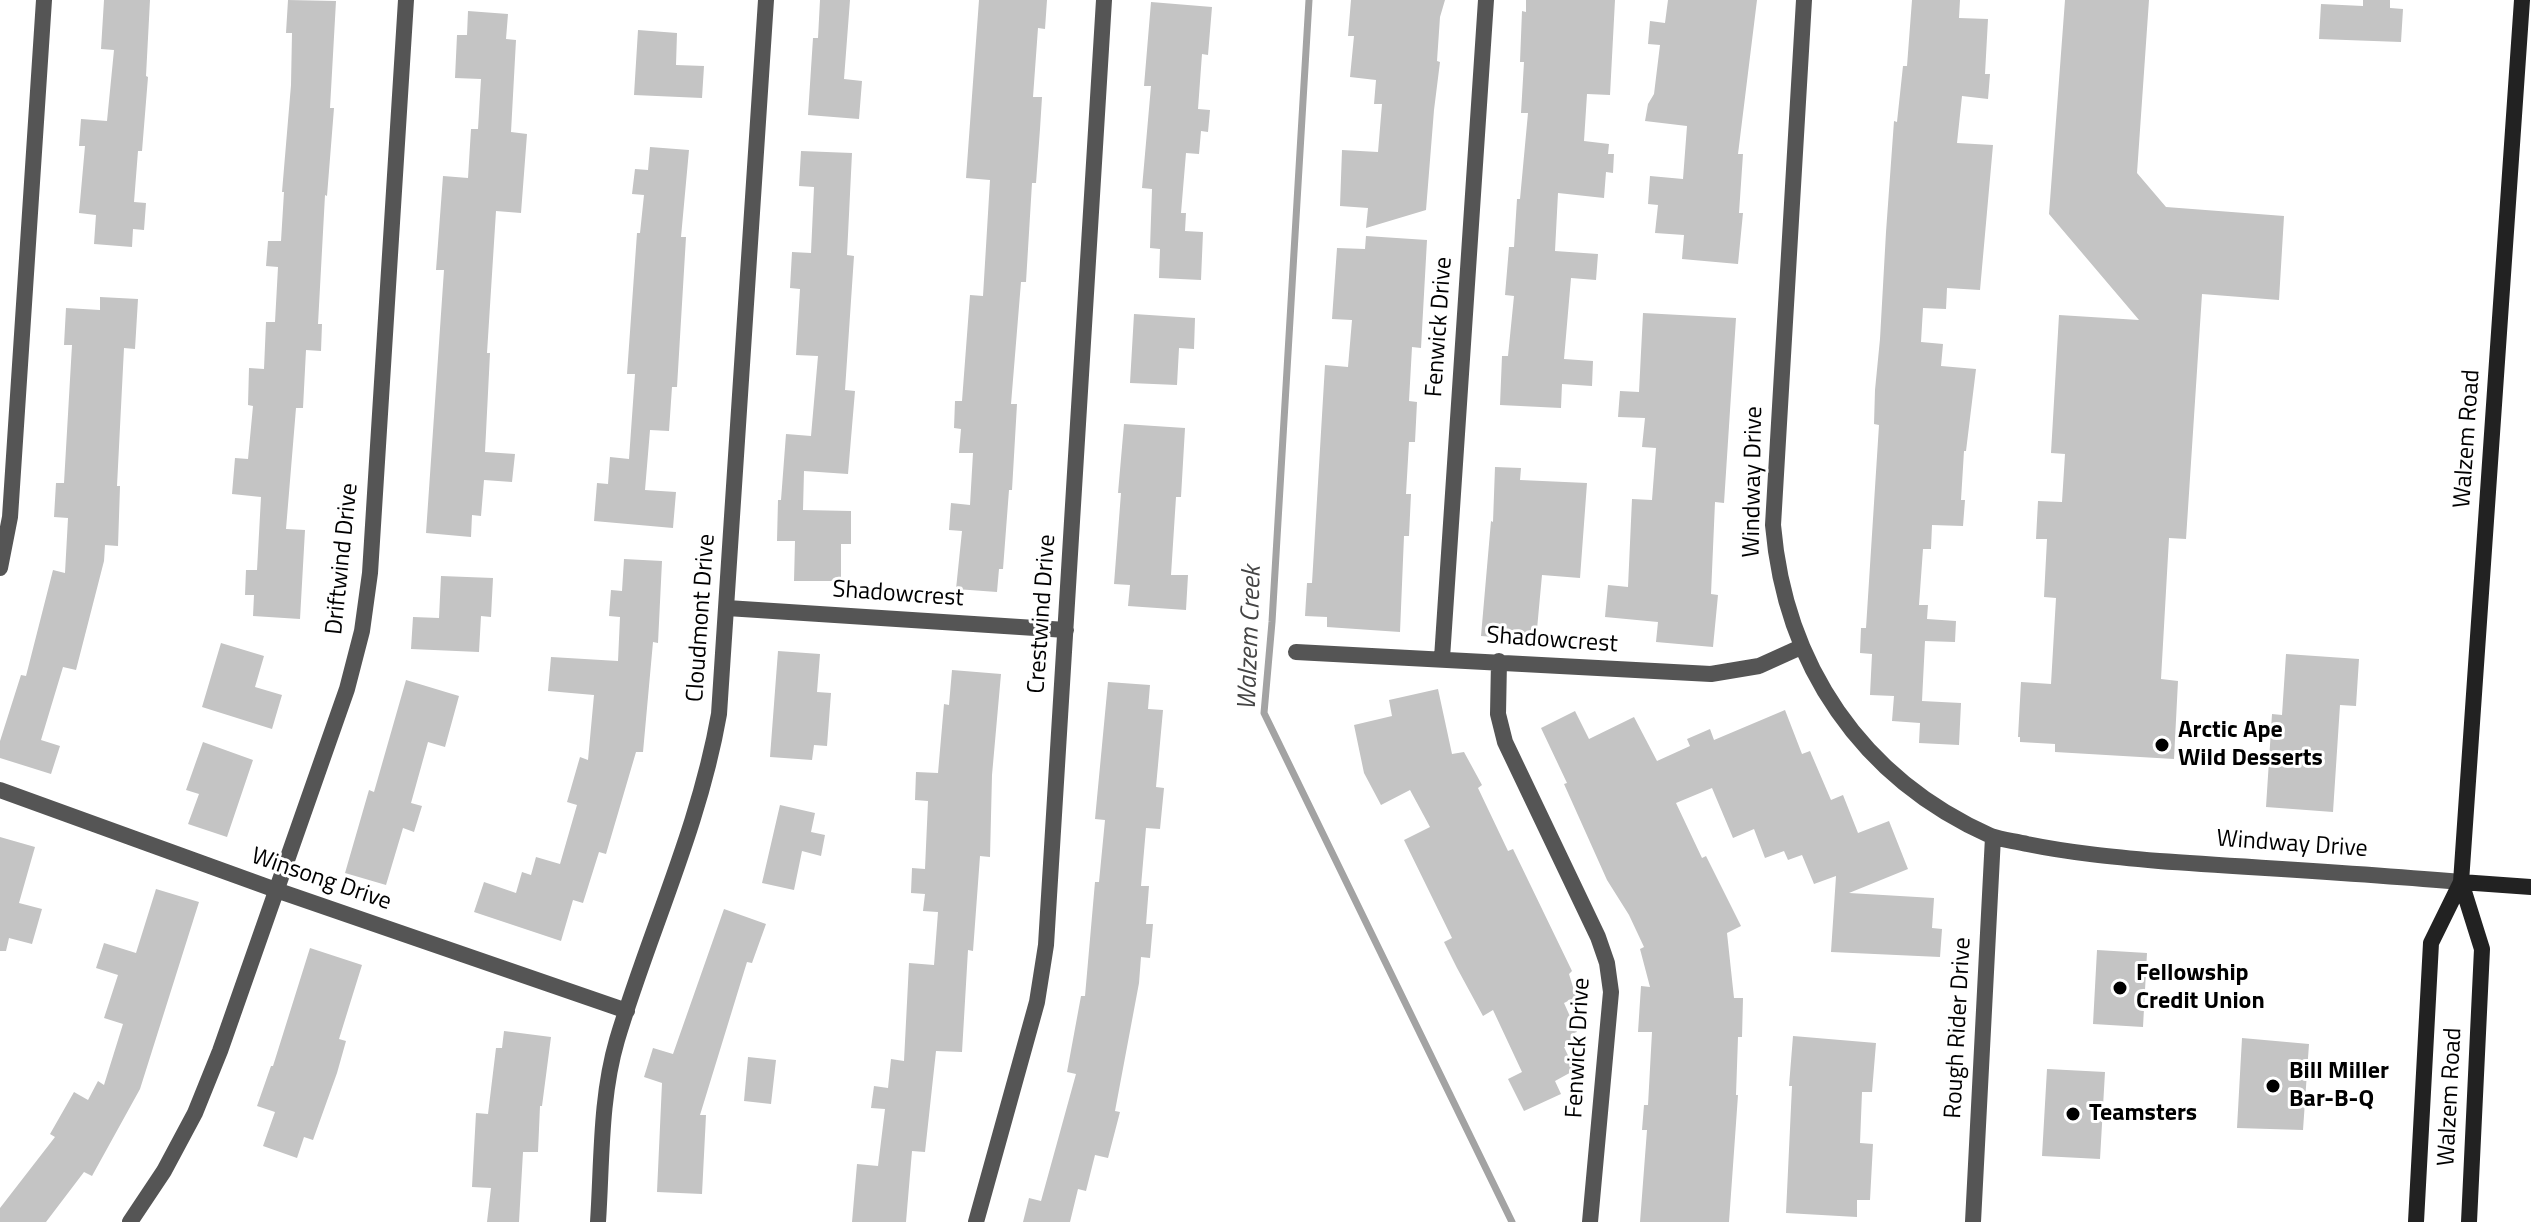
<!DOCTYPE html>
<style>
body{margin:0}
canvas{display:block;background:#fff}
</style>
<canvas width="2531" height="1222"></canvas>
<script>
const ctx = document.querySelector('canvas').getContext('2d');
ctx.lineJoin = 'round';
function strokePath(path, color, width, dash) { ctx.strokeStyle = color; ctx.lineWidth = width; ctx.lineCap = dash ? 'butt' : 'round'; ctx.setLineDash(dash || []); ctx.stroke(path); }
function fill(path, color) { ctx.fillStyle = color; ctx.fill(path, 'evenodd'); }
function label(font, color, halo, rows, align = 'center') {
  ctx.font = font + ' "Titillium Web",sans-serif'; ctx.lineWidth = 6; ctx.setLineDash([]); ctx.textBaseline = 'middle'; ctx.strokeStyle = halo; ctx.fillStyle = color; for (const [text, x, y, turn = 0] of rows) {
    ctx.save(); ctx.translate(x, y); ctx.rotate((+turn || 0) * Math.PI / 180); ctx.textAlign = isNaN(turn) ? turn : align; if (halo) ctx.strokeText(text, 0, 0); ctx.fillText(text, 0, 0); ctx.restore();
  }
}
strokePath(new Path2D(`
 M1309 0 1272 622 1264 713 1512 1222`), '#a3a3a3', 7);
fill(new Path2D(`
 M104 0H150L146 76 148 77 142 151H138L134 202 146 203 144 230 133 229 132 247 94 244 96 215 79 213 85 146H79L81 119 107 121 114 50 101 49Z
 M288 0 336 1 330 108H334L327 196 325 195 318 324H322L321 351 306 350 303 408H296L286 529 305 530 300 619 253 616 254 595H245L246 570H257L261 497 232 494 235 458 248 459 253 406 248 405 249 368 264 369 266 322H275L278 267 266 266 268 241H281L284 192H282L291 85 292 33H286Z
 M820 0H850L844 79 862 81 859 119 808 115 813 38H818Z
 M979 0H1047L1045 29 1038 28 1033 97H1042L1040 129 1036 183H1032L1026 282H1021L1011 404H1017L1012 490H1009L1003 569H999L997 592 956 589 962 531 949 530 951 503 970 505 973 453H959L961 429 954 428 955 401H962L970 295 983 296 990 180 966 178Z
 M1351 0H1445L1440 17 1437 61 1440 62 1434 110 1426 210 1366 228 1368 208 1340 206 1342 150 1378 152 1382 104H1374L1376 80 1350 77 1354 36H1348Z
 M1526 0H1615L1610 95 1587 94 1584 141 1609 144 1608 154H1614L1613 173 1606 172 1604 198 1558 193 1555 251 1598 254 1596 280 1571 278 1564 359 1593 361 1592 386 1562 384 1561 408 1500 405 1502 356H1508L1514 296 1505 295 1509 247H1514L1517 199H1520L1528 113H1521L1524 62H1520L1522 11 1526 12Z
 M1668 0H1757L1738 154H1743L1739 213H1743L1738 264 1682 259 1684 235 1655 233 1658 205 1648 204 1650 176 1683 179 1687 126 1645 121 1648 104 1654 94 1660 45 1648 44 1650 21 1665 23Z
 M1912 0H1960L1959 18 1988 19 1985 74H1990L1988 99 1962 96 1957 143 1993 145 1980 290 1947 288 1946 309 1923 308 1921 342 1943 344 1941 366 1976 369 1966 451H1964L1961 500H1965L1963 526 1932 525 1931 549H1923L1919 605H1928L1927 619 1956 621 1955 642 1925 641 1922 701 1961 703 1959 745 1919 743 1920 723 1892 721 1894 696 1870 695 1872 654 1860 653 1861 628H1866L1879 425 1874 424 1875 390 1880 339 1886 232 1894 121 1897 122 1903 66H1907Z
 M2065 0H2149L2137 173 2166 207 2284 216 2279 300 2202 294 2186 539 2169 538 2161 679 2178 681 2174 759 2055 752V744L2020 742V737H2018L2021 682 2051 684 2056 598 2044 597 2047 539H2036L2038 501 2062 502 2065 454 2051 453 2059 315 2139 320 2049 214Z
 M2363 0H2390V8L2403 9 2401 42 2319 39 2321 4 2363 6Z
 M1151 2 1212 7 1208 55 1202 54 1198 109 1210 110 1208 132 1201 131 1199 154 1186 153 1181 213H1186L1185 231 1203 232 1201 280 1159 278 1160 249 1150 248 1152 189 1142 188 1151 86H1144Z
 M468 11 508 14 506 39 516 40 511 132 527 134 521 213 496 211 487 353H490L485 452 515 454 512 482 484 480 481 516 472 515 471 537 426 533 444 270H436L443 176 468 178 471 129H478L481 79 455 78 457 35H467Z
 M638 30 677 33 676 65 704 66 702 98 634 95Z
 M650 147 689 150 681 237H686L677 387H672L669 431 650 430 645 490 676 492 673 528 594 521 597 483 608 484 610 457 629 459 635 374H627L637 233H640L644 195 632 194 635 169 648 170Z
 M801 151 852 153 847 255 854 256 845 390 855 391 848 474 804 471 803 510 851 511V544H841V581H794L795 541H777L778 500H781L786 434 811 436 818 356 796 355 800 289 790 288 792 252 811 253 814 187 799 186Z
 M1366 236 1427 240 1421 348 1412 347 1409 401 1417 402 1415 442H1409L1406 494H1411L1409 536H1404L1400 632 1327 627V617L1305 616 1307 583H1312L1325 365 1348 367 1352 320 1332 319 1337 248 1365 249Z
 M100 297 138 299 135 349 124 348 117 486H120L118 546 105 545 104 561 76 670 63 667 41 740 60 746 51 774 0 758V741L21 675 26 676 53 570 65 573 68 518 54 517 56 483H64L72 345H64L66 308 100 310Z
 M1643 313 1736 318 1724 503 1715 502 1711 594 1718 595 1713 647 1656 642 1658 622 1605 617 1608 585 1628 587 1632 499 1652 500 1656 448 1642 447 1645 418 1618 417 1620 391 1639 392Z
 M1134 314 1195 318 1194 349 1179 348 1177 385 1130 383Z
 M1124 424 1185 428 1181 497H1176L1171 575H1188L1186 610 1128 606 1130 585 1114 584 1121 493H1118Z
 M1495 467 1521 468 1520 480 1587 483 1580 578 1542 575 1536 640 1481 636 1491 521 1493 522Z
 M624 559 662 561 658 643 653 642 643 752H636L606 854 599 852 583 903 573 900 561 941 474 912 484 882 516 893 522 872 531 875 536 857 560 864 577 805 567 802 580 757 588 760 594 695 548 691 551 657 618 661 620 617 609 616 611 590 622 591Z
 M441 576 493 578 491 617 481 616 479 652 411 649 413 617 439 618Z
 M221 643 264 656 255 687 282 695 272 729 202 707Z
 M778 651 820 654 817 692 831 693 827 746 814 745 812 760 770 757Z
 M2286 654 2359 659 2356 706 2340 705 2333 812 2266 807 2272 714 2282 715Z
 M952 670 1001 674 992 775 990 857 980 856 973 951 968 950 962 1052 936 1051 925 1152 912 1151 906 1222H852L857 1164 878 1166 885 1109 871 1108 874 1086 888 1088 891 1059 904 1061 909 963 934 965 938 912 923 911 925 894 911 893 912 868 925 869 928 801 915 800 916 772 938 773 944 704 949 705Z
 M406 680 459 696 445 747 428 742 411 803 422 806 414 832 403 828 386 885 345 873 369 790 374 792Z
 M1108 682 1150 685 1148 709 1163 710 1156 787 1164 788 1160 829 1146 828 1141 886H1149L1146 924H1153L1150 958 1141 957 1139 983 1115 1111 1120 1112 1108 1158 1095 1155 1086 1191 1078 1189 1070 1222H1023L1029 1198 1041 1201 1076 1074 1067 1072 1081 996H1085L1095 882H1099L1105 820 1095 819Z
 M1438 689 1452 754 1464 752 1482 785 1478 788 1508 851 1513 849 1572 971 1569 974 1576 997 1564 1003 1577 1032 1574 1033 1577 1042 1564 1047 1575 1070 1555 1081 1561 1094 1524 1111 1508 1079 1522 1072 1493 1010 1483 1016 1457 968 1444 942 1452 938 1404 840 1430 827 1410 790 1381 805 1364 773 1354 725 1392 716 1389 700Z
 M1785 710 1802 754 1810 751 1831 800 1843 795 1858 833 1889 821 1908 869 1849 893 1934 898 1932 928 1942 929 1940 957 1831 952 1836 876 1814 884 1802 855 1788 860 1784 851 1765 858 1754 829 1733 838 1712 788 1676 803 1702 858 1706 856 1741 926 1727 933 1734 998H1743L1742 1037H1738L1736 1095H1738L1729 1222H1640L1647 1130H1642L1644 1105H1648L1652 1032H1638L1641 986 1650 987 1640 949 1644 947 1629 915 1607 880 1564 784 1567 783 1541 728 1575 711 1589 739 1634 717 1657 761 1690 746 1687 739 1710 729 1714 740Z
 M203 742 253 760 227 837 188 824 199 794 186 790Z
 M780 805 815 813 811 832 825 835 821 856 802 851 794 890 762 883Z
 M0 837 35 847 19 903 42 909 32 944 9 938 6 951H0Z
 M156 889 199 902 140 1089 92 1176 84 1172 46 1222H0V1208L55 1137 50 1134 74 1092 88 1100 98 1081 104 1085 123 1024 104 1018 118 975 96 968 104 943 136 953Z
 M724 909 766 924 752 963 747 962 700 1115H706L702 1194 657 1192 662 1083 644 1077 653 1048 673 1054Z
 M310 948 362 965 339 1039 346 1041 337 1073 313 1140 304 1137 297 1158 263 1146 275 1112 257 1106 271 1066H273Z
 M2097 950 2147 953 2143 1027 2093 1024Z
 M504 1031 551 1037 542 1106H540L538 1152H523L519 1222H487L491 1188 472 1187 476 1113 488 1114 496 1048H502Z
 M1793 1036 1876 1043 1872 1092H1862L1860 1143 1873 1144 1870 1200H1857V1217L1786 1213 1792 1086H1789Z
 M2242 1038 2309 1044 2303 1130 2237 1128Z
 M748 1057 776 1060 771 1104 744 1101Z
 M2047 1069 2105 1072 2100 1159 2042 1156Z`), '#c4c4c4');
strokePath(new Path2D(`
 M1804 0 1773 525C1785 665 1861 778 1991 836 2002 840 2015 841 2027 844 2071 853 2114 857 2159 861 2259 868 2360 873 2461 882
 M0 568 10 517 44 0
 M727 608 1066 630
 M1296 652 1711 674 1759 666 1801 647
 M1442 658 1486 0
 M1499 661 1498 714 1505 742 1598 937 1607 963 1611 992 1590 1222
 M0 790 276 890 627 1011
 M130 1222 164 1171 195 1113 220 1051 347 689 362 631 370 573 406 0
 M598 1222C602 1162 600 1098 617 1040 650 930 699 828 719 714L766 0
 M976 1222 1037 1002 1046 945 1104 0
 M1973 1222 1993 837`), '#555', 16);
strokePath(new Path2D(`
 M2461 882 2531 887
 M2416 1222 2431 943 2461 882
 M2469 1222 2482 949 2461 882 2522 0`), '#222', 16);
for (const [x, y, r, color] of [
 [2162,745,8,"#000"],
 [2120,988,8,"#000"],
 [2273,1086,8,"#000"],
 [2073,1114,8,"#000"]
]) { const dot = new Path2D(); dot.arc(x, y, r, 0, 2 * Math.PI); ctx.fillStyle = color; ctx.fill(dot); strokePath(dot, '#fff', 3); }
label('24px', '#000', '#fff', [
 ["Fenwick Drive",1440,327,-86],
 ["Walzem Road",2468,439,-86],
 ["Windway Drive",1754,482,-89],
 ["Driftwind Drive",343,559,-84],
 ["Shadowcrest",898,595,4],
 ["Crestwind Drive",1043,614,-86],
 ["Cloudmont Drive",702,618,-86],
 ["Shadowcrest",1552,641,4],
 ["Windway Drive",2292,845,4],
 ["Winsong Drive",321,880,19],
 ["Rough Rider Drive",1959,1028,-87],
 ["Fenwick Drive",1579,1048,-87],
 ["Walzem Road",2451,1097,-87]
]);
label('bold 24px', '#000', '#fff', [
 ["Arctic Ape",2178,731],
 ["Wild Desserts",2178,759],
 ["Fellowship",2136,974],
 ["Credit Union",2136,1002],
 ["Bill Miller",2289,1072],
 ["Bar-B-Q",2289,1100],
 ["Teamsters",2089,1114]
], 'left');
label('italic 26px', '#444', '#fff', [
 ["Walzem Creek",1251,638,-88]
]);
</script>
